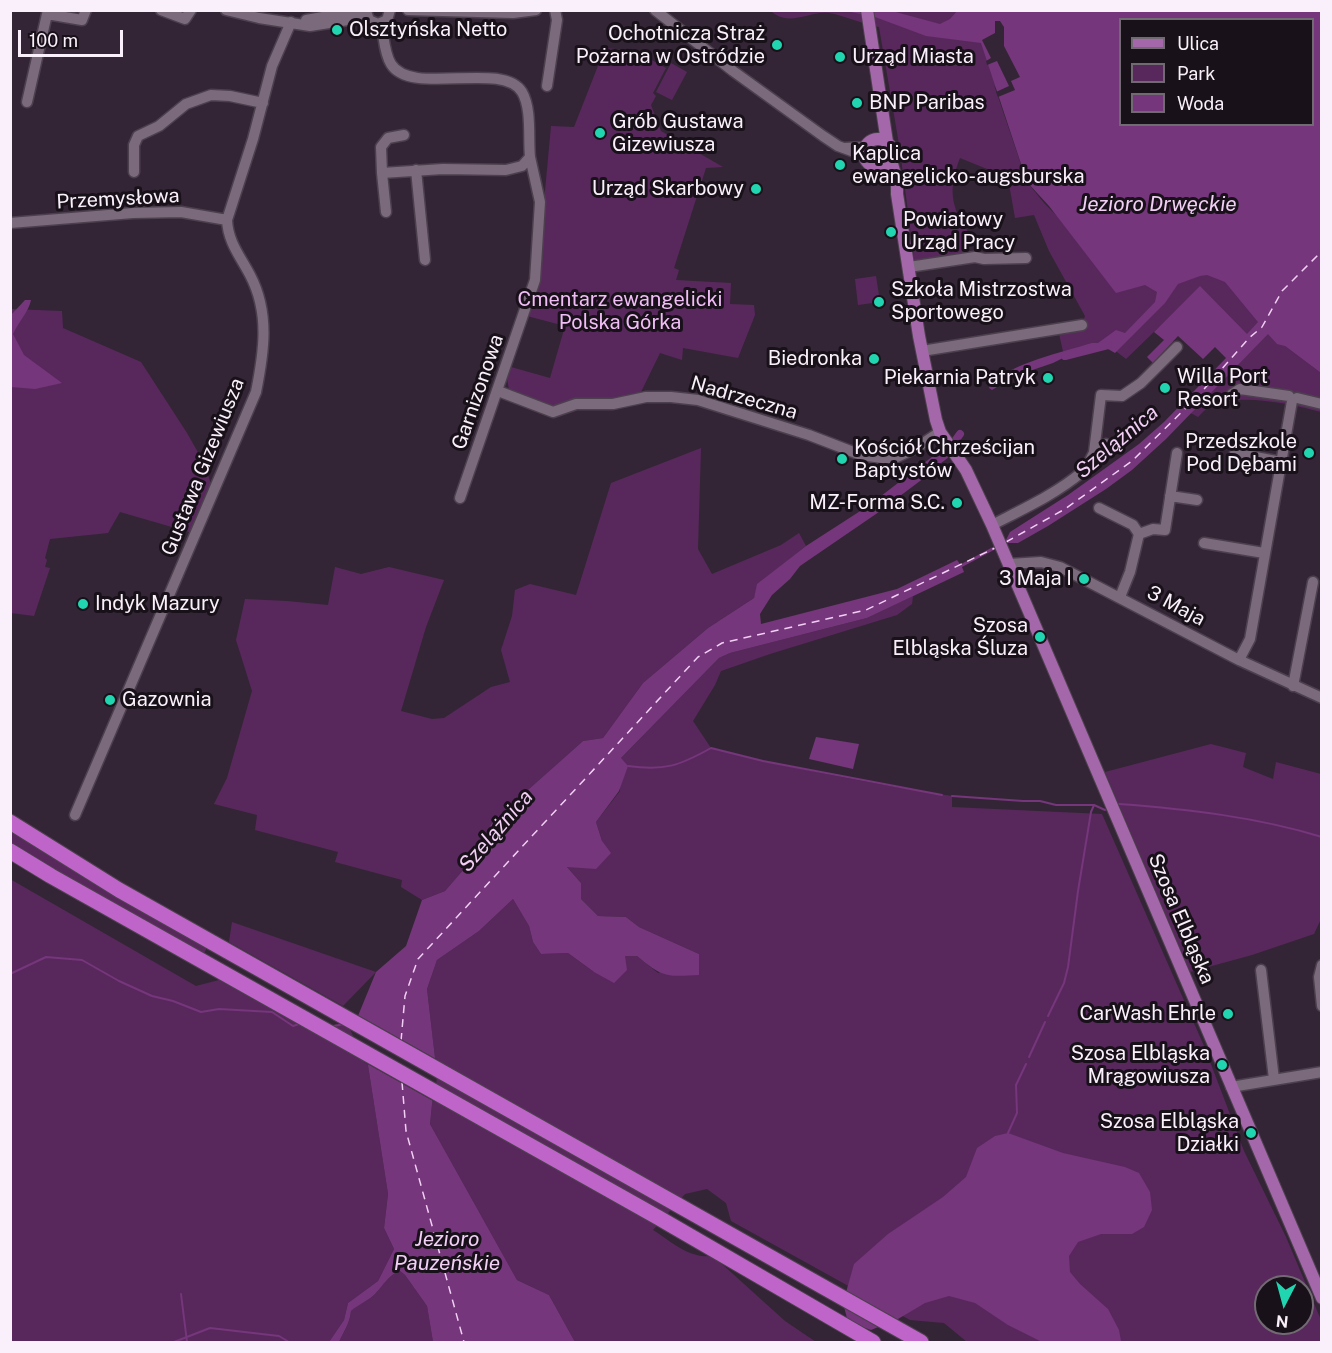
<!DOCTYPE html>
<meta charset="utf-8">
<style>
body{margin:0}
#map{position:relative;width:1332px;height:1353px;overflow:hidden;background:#342536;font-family:"Public Sans",sans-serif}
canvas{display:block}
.frame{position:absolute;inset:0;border:12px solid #faf0fb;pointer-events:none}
.legend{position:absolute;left:1119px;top:18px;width:195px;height:108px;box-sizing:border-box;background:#181119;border:2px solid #726a73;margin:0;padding:8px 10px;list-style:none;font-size:18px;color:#faf0fb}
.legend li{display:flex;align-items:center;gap:12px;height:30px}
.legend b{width:30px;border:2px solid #726a73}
.north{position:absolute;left:1254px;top:1275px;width:60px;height:60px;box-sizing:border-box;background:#181119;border:2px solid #726a73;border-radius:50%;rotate:186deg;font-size:16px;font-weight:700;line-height:24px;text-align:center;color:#faf0fb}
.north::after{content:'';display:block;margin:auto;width:21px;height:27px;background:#21d5b0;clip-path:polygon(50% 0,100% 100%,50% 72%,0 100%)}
.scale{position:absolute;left:18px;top:30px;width:105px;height:27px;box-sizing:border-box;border:3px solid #faf0fb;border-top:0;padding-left:8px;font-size:18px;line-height:21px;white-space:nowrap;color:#faf0fb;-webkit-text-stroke:4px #181119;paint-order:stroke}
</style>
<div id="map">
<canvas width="1332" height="1353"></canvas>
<div class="frame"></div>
<ul class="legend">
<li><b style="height:8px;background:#a467aa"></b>Ulica</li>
<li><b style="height:16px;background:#58285d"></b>Park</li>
<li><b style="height:16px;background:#75367b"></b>Woda</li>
</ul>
<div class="north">N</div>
<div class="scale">100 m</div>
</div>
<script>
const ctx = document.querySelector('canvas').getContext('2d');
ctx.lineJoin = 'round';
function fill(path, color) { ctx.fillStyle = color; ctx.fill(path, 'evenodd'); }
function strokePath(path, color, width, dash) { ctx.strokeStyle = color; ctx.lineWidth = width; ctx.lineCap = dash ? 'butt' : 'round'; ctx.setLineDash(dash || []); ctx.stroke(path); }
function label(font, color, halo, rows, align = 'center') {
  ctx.font = font + ' "Public Sans",sans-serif'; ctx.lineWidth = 6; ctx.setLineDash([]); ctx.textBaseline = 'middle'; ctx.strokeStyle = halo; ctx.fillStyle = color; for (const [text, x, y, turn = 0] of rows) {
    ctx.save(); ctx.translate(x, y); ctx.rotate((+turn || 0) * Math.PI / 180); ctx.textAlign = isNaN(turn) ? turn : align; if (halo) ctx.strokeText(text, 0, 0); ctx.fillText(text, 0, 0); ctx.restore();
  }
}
fill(new Path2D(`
 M771 11H1321V346H1285L1321 373V412C1291 404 1243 393 1213 405 1207 407 1202 413 1198 417L1185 410 1249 338 1190 297 1126 359 1108 345 1064 356 1058 329 1082 325 1085 316 1049 251 1034 215 1015 218 1008 178 993 174 992 171 960 158C947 190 951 211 973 238L966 258 915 266 900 150 879 27C862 24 846 16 829 13 810 10 789 28 771 11ZM1120 20H1312V124H1120ZM994 85 1116 292 1057 216 1044 203 1027 182Z
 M605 48 636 51 666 68 653 93 656 96 651 105 661 131 723 167 706 168 674 268 679 270 676 280 731 283 730 304 754 305 755 315 738 358 683 348 682 360 660 353 640 394 613 400 553 407 509 390 507 378 511 367 550 378 565 326 527 316 544 202 551 126 574 127Z
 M671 63 687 72 672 100 656 92Z
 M876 276 880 302 858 305 855 279Z
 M11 309 62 311 63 328 141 362 187 433 204 463 214 493 196 534 120 512 108 533 50 539 45 558 47 560 45 567 50 568 34 616 11 613Z
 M701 448 698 549 712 574 781 545 799 533 806 546 758 584 754 598 708 628 643 683 603 738 583 741 493 821 464 869 445 891 422 900 401 887 402 880 335 862 338 852 255 830 257 815 214 804 227 778 252 691 236 640 245 599 287 601 328 605 335 567 361 574 389 567 444 580 426 627 401 711 432 719 444 718 491 687 510 682 501 650 512 616 515 590 530 584 576 595 611 483Z
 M913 596 912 604 897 615 770 654 721 671 715 685 693 721 711 748C791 768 871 784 952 796V807L1102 814 1204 1046 1244 1151 1286 1237 1321 1320V1342H967L944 1323 910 1320 731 1221 726 1203 707 1189 685 1194 653 1230C672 1242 689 1259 713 1256L785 1321 816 1342H575L549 1295 517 1280 430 1124 436 1066 427 989 437 960 479 931 513 899 529 926 533 942 541 954 568 953 594 972 624 956H637L658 973 699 954 639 927 626 917 598 916 581 899V883L567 867 602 841 596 822 620 791 621 758 719 658 730 653 867 618ZM1266 1287H1302V1323H1266Z
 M1211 744 1246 753 1243 767 1273 779 1276 762 1321 774 1320 798 1322 800 1321 919 1314 934 1252 955 1190 972 1105 772Z
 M10 828 208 946 203 955 11 845Z
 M10 879 196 986 219 980 298 1024 304 1022 321 1028 355 1022 367 1059 388 1194 384 1228 394 1249 378 1281 348 1303 344 1320 329 1342H11Z
 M232 922 376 972 343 1006 229 942Z
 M400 1271 405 1275 427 1306 433 1342H339C344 1331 350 1324 351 1311 358 1304 368 1301 375 1294 384 1285 388 1275 400 1271Z`), '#58285d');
fill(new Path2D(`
 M958 10 1321 11V373L1285 346 1277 344 1268 334 1166 439 1132 470 1106 489 1048 526 1018 543H1007L962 567 964 572 867 618 730 653 719 658 621 758 628 766 619 791 596 822 602 841 611 853 596 869 567 867 581 883V899L598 916 626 917 639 927 699 954V975C666 977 662 977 637 956H625L627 970 614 983 594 972 568 953 541 954 533 942 529 926 513 899 479 931 437 960 427 989 436 1066 430 1124 517 1280 549 1295 575 1342H433L427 1306 405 1275 400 1271C388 1275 384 1285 375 1294 368 1301 359 1304 351 1311 350 1323 344 1331 339 1342H329L344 1320 348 1303 378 1281 394 1249 384 1228 388 1194 367 1059 353 1028 376 972 406 946 422 900 445 891 464 869 493 821 583 741 603 738 643 683 708 628 754 598 757 584 806 546 868 506 941 450 946 458 924 478 876 514 800 566 790 579 772 595 760 614 761 624 897 589 957 560 960 564 963 563 1006 540 1010 532 1068 495 1139 444 1164 422 1226 358 1215 347 1203 359 1178 336 1153 363 1147 357 1164 340 1154 332 1200 286 1247 334 1258 322 1225 282 1207 275 1200 276 1178 284 1165 303 1115 353 1108 349H1100L1098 346 1077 351 1053 363 1015 376 992 390 989 388 990 384C1015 362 1060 353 1092 343H1098L1116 330 1125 333 1155 302 1157 292 1145 285 1116 293 1049 206 1027 182 981 43 926 36 875 17 846 11H892L940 24 950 19ZM1120 20H1312V124H1120Z
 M25 300H31C29 311 18 323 13 334L24 355 62 383 35 389 11 387V315Z
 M816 737 859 744 853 769 809 759Z
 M1008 1133 1063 1153 1125 1167 1139 1173 1150 1192 1152 1210 1144 1227 1132 1234H1101L1078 1242 1069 1256 1070 1272 1080 1284 1108 1309 1119 1330 1121 1341 1042 1342 1008 1325 975 1303 949 1296 925 1303 898 1319 871 1330 848 1322 843 1303 854 1264 888 1234 943 1197 966 1177 977 1148 995 1136Z`), '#75367b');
fill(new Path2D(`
 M995 21H1000L1004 27V46L1020 77 1011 81 1015 90 998 97 996 92 1009 86 997 61 987 65 986 61 991 58 982 40 995 33Z
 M356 1014 438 1060 435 1102 364 1062 350 1029Z`), '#342536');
strokePath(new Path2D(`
 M628 766C664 771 679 766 711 748L763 761 942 795
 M952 796 1023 801H1040L1056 805H1094L1105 810
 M1119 804C1187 809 1257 817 1322 837
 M10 974 46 957 82 960 119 981 152 996 173 1001 201 1012 219 1009 272 1012 293 1026 302 1023
 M1048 1016 1064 983 1068 967 1078 891 1091 812 1094 805
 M333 1026 345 1024
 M1029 1057 1045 1022
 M1008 1133 1017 1113 1016 1085 1026 1064
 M181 1294 187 1342
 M174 1342 210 1328 279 1336 289 1342`), '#75367b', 2);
strokePath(new Path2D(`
 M1065 356 1108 345
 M937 461 945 455 960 434`), '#75367b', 8);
strokePath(new Path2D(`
 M1006 542 1065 509 1132 461 1197 397 1249 338 1262 327 1282 291 1322 251
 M401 1041 405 996 418 959 698 657 722 643 866 610 997 547
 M402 1082 406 1131 464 1342`), '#f2cff5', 1.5, [8, 6]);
const minor = new Path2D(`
 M161 10 185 19 191 10
 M226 10 259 18 310 26 367 17
 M408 10 513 13 536 10
 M655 10 733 71 823 136 838 146 865 156
 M366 11 369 20 378 24 387 20 390 10
 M306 20 362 10
 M381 23C384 36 384 53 391 64 411 97 502 60 522 92 532 109 528 138 530 157L522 166 506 170 443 169 382 173 386 212
 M547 86 557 20 555 10
 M27 102 47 14 82 20 86 10
 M844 148 866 147
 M416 170 425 260
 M134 172V145L138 136 159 126 186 104 211 95 230 96 263 103
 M382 173 381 147 388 138 404 135
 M10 223 133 213 181 212 227 220
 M909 267 975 257 984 259 1026 258
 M922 351 1082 325
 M498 391 553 412 576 404H613L646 397H671L698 400 809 435 861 455 882 458H895L916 448 940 432
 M1232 394 1240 389 1289 396
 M1297 398 1322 404
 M1094 452 1101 395 1122 396 1141 383 1177 347
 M1235 453 1281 462
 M1170 496 1197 500
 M460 498 535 280 540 202 530 157
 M1099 508 1133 525 1139 534 1130 572 1120 597
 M992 525C1023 509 1056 494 1082 472 1093 463 1090 448 1106 444
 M1139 534 1153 529 1165 530 1177 453
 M1204 543 1264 553
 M1009 564 1041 562 1060 567 1239 660 1322 698
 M1239 660 1250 639 1292 401
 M1293 686 1313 582
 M75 815 256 392C264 352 270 313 250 275 240 256 228 242 227 220L253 139 272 66 291 22
 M1322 965 1319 977 1322 1006
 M1261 970 1274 1079
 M1231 1087 1322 1072`);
const major = new Path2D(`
 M867 10 887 142
 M864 153a14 14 0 1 1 28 0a14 14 0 1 1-28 0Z
 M891 160 897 182V194L919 336 936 420 940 432 966 470 992 525 1322 1298`);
const highway = new Path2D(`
 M10 822 119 890 921 1342
 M10 851 51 876 659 1218 873 1342`);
strokePath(minor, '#4d404e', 13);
strokePath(major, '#4d404e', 14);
strokePath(highway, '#4d404e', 17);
strokePath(minor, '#7b697c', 10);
strokePath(major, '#a467aa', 12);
strokePath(highway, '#bf65c9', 15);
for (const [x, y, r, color] of [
 [337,30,6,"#21d5b0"],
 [777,45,6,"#21d5b0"],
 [840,57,6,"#21d5b0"],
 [857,103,6,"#21d5b0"],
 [600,133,6,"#21d5b0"],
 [840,165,6,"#21d5b0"],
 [756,189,6,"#21d5b0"],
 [891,232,6,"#21d5b0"],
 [879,302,6,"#21d5b0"],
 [874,359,6,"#21d5b0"],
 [1048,378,6,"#21d5b0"],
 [1165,388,6,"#21d5b0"],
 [1309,453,6,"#21d5b0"],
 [842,459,6,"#21d5b0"],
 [957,503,6,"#21d5b0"],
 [1084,579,6,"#21d5b0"],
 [83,604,6,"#21d5b0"],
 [1040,637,6,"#21d5b0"],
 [110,700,6,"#21d5b0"],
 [1228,1014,6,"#21d5b0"],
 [1222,1065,6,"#21d5b0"],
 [1251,1133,6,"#21d5b0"]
]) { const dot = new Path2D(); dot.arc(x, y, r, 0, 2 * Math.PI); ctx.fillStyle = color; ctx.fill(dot); strokePath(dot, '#181119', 2); }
label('20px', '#faf0fb', '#181119', [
 ["Olsztyńska Netto",349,30],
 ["Ochotnicza Straż",765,34,"right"],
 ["Pożarna w Ostródzie",765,57,"right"],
 ["Urząd Miasta",852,57],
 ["BNP Paribas",869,103],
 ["Grób Gustawa",612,122],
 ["Gizewiusza",612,145],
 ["Kaplica",852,154],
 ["ewangelicko-augsburska",852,177],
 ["Urząd Skarbowy",744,189,"right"],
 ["Powiatowy",903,220],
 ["Urząd Pracy",903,243],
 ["Szkoła Mistrzostwa",891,290],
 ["Sportowego",891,313],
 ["Biedronka",862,359,"right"],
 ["Willa Port",1177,377],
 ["Resort",1177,400],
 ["Piekarnia Patryk",1036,378,"right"],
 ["Przedszkole",1297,442,"right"],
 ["Pod Dębami",1297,465,"right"],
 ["Kościół Chrześcijan",854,448],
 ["Baptystów",854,471],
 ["MZ-Forma S.C.",945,503,"right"],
 ["3 Maja I",1072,579,"right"],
 ["Indyk Mazury",95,604],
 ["Szosa",1028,626,"right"],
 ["Elbląska Śluza",1028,649,"right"],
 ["Gazownia",122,700],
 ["CarWash Ehrle",1216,1014,"right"],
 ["Szosa Elbląska",1210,1054,"right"],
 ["Mrągowiusza",1210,1077,"right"],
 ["Szosa Elbląska",1239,1122,"right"],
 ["Działki",1239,1145,"right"]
], 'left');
label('20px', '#faf0fb', '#181119', [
 ["Przemysłowa",118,199,-3],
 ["Garnizonowa",478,392,-71],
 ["Nadrzeczna",744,398,16],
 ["Gustawa Gizewiusza",203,467,-68],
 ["3 Maja",1176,606,28],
 ["Szosa Elbląska",1181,919,67]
]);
label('20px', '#f1bdf6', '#181119', [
 ["Cmentarz ewangelicki",620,300],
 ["Polska Górka",620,323]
]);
label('italic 21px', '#f2cff5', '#181119', [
 ["Jezioro Drwęckie",1158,205],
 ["Szelążnica",1117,442,-40],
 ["Szelążnica",496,831,-49],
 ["Jezioro",447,1240],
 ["Pauzeńskie",447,1264]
]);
</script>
